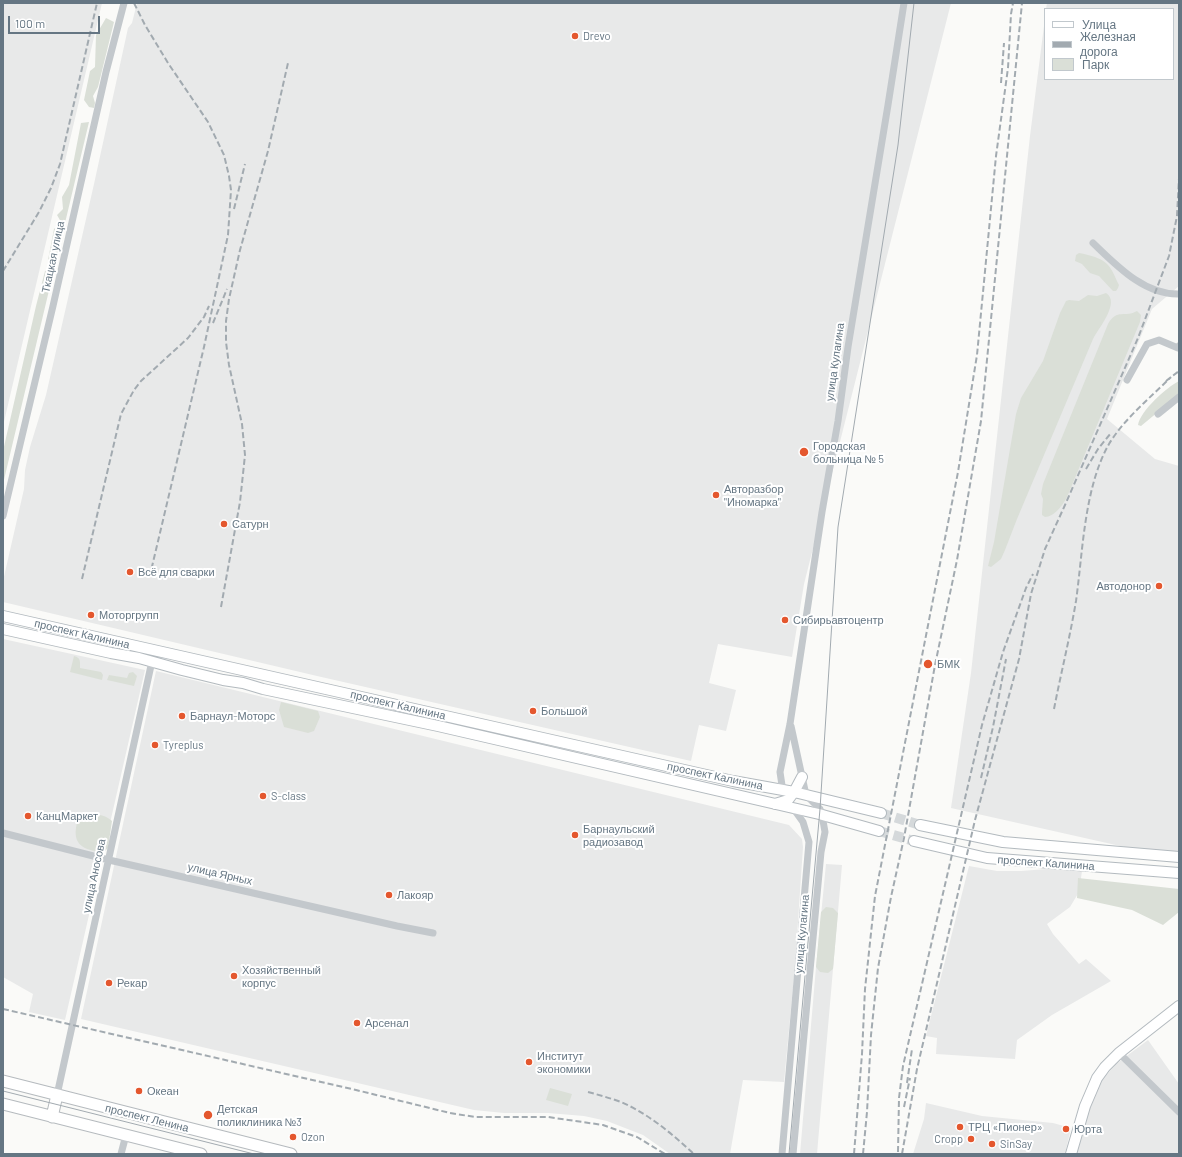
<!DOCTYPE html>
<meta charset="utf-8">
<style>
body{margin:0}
#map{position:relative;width:1182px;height:1157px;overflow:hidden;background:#fafaf8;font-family:Barlow,sans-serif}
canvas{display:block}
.frame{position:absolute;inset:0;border:4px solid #657683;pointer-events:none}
.legend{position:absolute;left:1044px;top:8px;width:130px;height:72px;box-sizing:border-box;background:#fff;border:1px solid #c1c8cd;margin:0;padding:5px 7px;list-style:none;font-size:12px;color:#657683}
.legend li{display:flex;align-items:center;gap:8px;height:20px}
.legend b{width:20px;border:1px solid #c1c8cd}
.scale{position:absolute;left:8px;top:16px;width:92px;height:18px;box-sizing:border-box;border:2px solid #657683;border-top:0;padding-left:5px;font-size:12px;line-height:14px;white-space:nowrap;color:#657683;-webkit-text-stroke:3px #fff;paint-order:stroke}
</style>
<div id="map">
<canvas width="1182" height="1157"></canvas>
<div class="frame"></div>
<ul class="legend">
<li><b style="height:5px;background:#fff"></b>Улица</li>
<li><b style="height:5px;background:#a2aab0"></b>Железная дорога</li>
<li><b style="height:11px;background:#dadfd7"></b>Парк</li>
</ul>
<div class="scale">100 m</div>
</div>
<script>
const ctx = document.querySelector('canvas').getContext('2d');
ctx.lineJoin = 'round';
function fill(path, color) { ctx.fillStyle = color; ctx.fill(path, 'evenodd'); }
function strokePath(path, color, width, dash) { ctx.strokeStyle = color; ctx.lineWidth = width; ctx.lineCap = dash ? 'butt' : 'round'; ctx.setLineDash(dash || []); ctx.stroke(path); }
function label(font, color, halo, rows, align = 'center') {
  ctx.font = font + ' Barlow,sans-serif'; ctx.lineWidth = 4; ctx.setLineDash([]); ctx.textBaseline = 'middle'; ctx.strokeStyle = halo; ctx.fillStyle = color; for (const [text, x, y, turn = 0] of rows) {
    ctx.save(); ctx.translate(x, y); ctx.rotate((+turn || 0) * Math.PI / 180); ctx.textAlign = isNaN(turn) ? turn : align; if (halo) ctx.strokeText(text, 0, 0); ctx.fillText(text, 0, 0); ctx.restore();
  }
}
fill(new Path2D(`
 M3 3H102L3 426Z
 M137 3H951L804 584 792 657 718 644 709 683 736 690 726 731 699 725 691 761 317 676 3 602V581L24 489 25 470 30 447 46 395 94 184 128 28 132 23Z
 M1047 3H1179V286L1152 309 1107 419 1155 459 1179 466V856L1147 852 951 808 971 673 1030 136 1045 18V79H1173V9H1046Z
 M3 639 145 670 65 1020 29 1012 33 994 3 977Z
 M156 671 789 825 802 839 803 847 795 966 784 1082 743 1080 730 1154H670L643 1135 607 1121 584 1116 548 1113H504L474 1110 81 1019Z
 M826 864 842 865 817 1154H800L816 967Z
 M969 866 997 871H1021L1059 868 1082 871 1079 892 1070 907 1047 924 1053 934 1079 964 1086 959 1111 981 1052 1015 1017 1040 1015 1059 936 1054 937 1038 926 1036Z
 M1148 1040 1179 1084V1154H1075L1092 1099 1101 1081 1116 1064Z
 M926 1103 982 1116 1053 1123 1071 1128 1065 1154H913L924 1119Z`), '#e8e9e9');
fill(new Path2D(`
 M106 18 114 22 98 87 93 96 95 103 94 108 89 107 84 100 90 71 95 67 96 35Z
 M89 122 3 484V451L36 306 45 271 52 268 48 260 54 229 61 222 57 215 63 209 62 197 69 185 81 123Z
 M1079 253C1085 254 1089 255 1095 257 1111 263 1112 271 1119 285L1118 288 1116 291H1113L1099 276 1090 273 1082 264 1075 261 1076 255Z
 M1106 293C1121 302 1098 329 1093 339L1017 519 1005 550 1001 559 991 567 988 566 994 542 1016 414 1021 398 1043 361 1060 313 1066 301 1069 300 1079 301 1088 295 1097 296Z
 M1137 311 1141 315 1140 322 1067 497C1063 505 1054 517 1045 517L1042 515V512L1043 499 1041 494 1043 484 1108 324C1117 308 1125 318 1137 311Z
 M1179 381V393L1176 397 1141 426 1138 425C1141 410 1166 388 1179 381Z
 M74 656C81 658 80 661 80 668L101 672 103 675 102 680 70 672Z
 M133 672 137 676 134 686 107 680 109 675 127 678 129 673Z
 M281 702 318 711 320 717 314 731 308 733 284 727 279 710Z
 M83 814C91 812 107 815 112 821L108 848 104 852C88 851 73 847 76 828 77 822 78 818 83 814Z
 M1078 878 1179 889V912L1163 925 1132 910 1077 898Z
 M826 907 833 908 838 913 833 969 828 973 820 972 816 967 821 912Z
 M550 1088 572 1094 568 1106 546 1100Z`), '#dadfd7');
strokePath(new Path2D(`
 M881 813 920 825
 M879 831 914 841`), '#d5d9db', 10, [10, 5]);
const secondary = new Path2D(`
 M3 616 733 781 794 792 881 813
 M3 629 111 653 139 658 182 670 223 680 243 683 263 689 438 726 819 814 879 831
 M775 804 788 800 794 792 802 777
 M920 825 1003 842 1179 857
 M914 841 987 858 1179 873
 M1071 1154 1085 1106 1097 1078 1105 1067 1119 1053 1179 1006`);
const primary = new Path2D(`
 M3 1081 291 1154
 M3 1104 201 1154
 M52 1117 57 1095`);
strokePath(secondary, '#b3babf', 12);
strokePath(primary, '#b5babe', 13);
strokePath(new Path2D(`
 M1093 243C1116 265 1144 295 1179 294
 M1127 380 1147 344 1159 340 1178 348 1179 346
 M1158 414 1179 397
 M3 516 53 306 106 72 124 3
 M791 726 806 795 820 809 822 815 825 832 821 852 793 1154
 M783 792 780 772 790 724 822 512 838 421 848 347 888 105 904 3
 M3 833 109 860 397 926 433 933
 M1119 1053 1179 1112
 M57 1095 152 661
 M121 1154 126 1135
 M782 1154 809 842 803 822 793 808`), '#c3c8cc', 7);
strokePath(secondary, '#fff', 10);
strokePath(primary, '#fff', 11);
strokePath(new Path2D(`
 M3 1091 254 1154
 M789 1154 820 809 838 527 898 145 914 3`), '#a2aab0', 1);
strokePath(new Path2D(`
 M134 3 145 25 168 63 208 122 224 155 229 176 231 190 228 235 204 347 150 575
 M1001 83 1004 43
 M234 209 245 164
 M3 271 39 212 51 188 60 164 97 3
 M213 323 227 289
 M1166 381 1179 371
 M1086 469 1098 449 1111 433
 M82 579 121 414 134 390 141 381 188 338 204 317 209 306
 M221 607 240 502 245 455 242 424 229 365 226 342V321L229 299 240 250 268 151 288 63
 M1054 709C1061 673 1070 637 1076 601 1083 551 1084 488 1109 444 1124 419 1150 398 1171 377
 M981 778 993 727 1006 659
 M3 1009 356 1090 450 1113 475 1117H548L603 1125 637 1137 665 1154
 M907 1083 912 1049
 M588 1092C599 1095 610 1098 621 1102 649 1114 672 1134 694 1154
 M904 1107 910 1078
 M898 1152 899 1098 903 1066 982 725 1003 652 1026 588 1033 574
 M854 1154 862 1054 865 989 875 896 958 472 977 355 996 156 1008 68 1011 14 1013 3
 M863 1154 867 1112 871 1035 878 968 891 897 904 838 935 665 957 560 981 421 1022 3
 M902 1154 917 1069 975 820 1019 659 1031 594 1045 549 1065 505 1138 338 1169 256 1177 216 1179 178`), '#a2aab0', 2, [6, 3]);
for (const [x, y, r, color] of [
 [575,36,4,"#e4572e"],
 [804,452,5,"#e4572e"],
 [716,495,4,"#e4572e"],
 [224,524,4,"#e4572e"],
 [130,572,4,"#e4572e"],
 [1159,586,4,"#e4572e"],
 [91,615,4,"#e4572e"],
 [785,620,4,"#e4572e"],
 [928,664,5,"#e4572e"],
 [533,711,4,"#e4572e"],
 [182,716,4,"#e4572e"],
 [155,745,4,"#e4572e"],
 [263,796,4,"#e4572e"],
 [28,816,4,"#e4572e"],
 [575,835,4,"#e4572e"],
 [389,895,4,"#e4572e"],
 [234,976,4,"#e4572e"],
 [109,983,4,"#e4572e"],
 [357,1023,4,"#e4572e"],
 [529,1062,4,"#e4572e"],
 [139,1091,4,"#e4572e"],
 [208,1115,5,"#e4572e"],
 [960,1127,4,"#e4572e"],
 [1066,1129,4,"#e4572e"],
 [293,1137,4,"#e4572e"],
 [971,1139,4,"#e4572e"],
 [992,1144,4,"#e4572e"]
]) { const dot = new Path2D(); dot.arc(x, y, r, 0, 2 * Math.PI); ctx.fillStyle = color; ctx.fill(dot); strokePath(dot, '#fff', 1.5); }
label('11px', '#657683', '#fff', [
 ["Drevo",583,36],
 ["Городская",813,446],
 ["больница № 5",813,459],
 ["Авторазбор",724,489],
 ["\"Иномарка\"",724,502],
 ["Сатурн",232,524],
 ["Всё для сварки",138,572],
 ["Автодонор",1151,586,"right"],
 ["Моторгрупп",99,615],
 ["Сибирьавтоцентр",793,620],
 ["БМК",937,664],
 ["Большой",541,711],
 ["Барнаул-Моторс",190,716],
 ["Tyreplus",163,745],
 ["S-class",271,796],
 ["КанцМаркет",36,816],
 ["Барнаульский",583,829],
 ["радиозавод",583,842],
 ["Лакояр",397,895],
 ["Хозяйственный",242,970],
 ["корпус",242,983],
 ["Рекар",117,983],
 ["Арсенал",365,1023],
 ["Институт",537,1056],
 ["экономики",537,1069],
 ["Океан",147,1091],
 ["Детская",217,1109],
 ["поликлиника №3",217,1122],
 ["ТРЦ «Пионер»",968,1127],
 ["Юрта",1074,1129],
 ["Ozon",301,1137],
 ["Cropp",963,1139,"right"],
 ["SinSay",1000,1144]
], 'left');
label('11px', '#657683', '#fff', [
 ["Ткацкая улица",53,257,-78],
 ["улица Кулагина",835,362,-82],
 ["проспект Калинина",82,634,13],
 ["проспект Калинина",398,705,13],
 ["проспект Калинина",715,776,12],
 ["проспект Калинина",1046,863,4],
 ["улица Ярных",220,874,13],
 ["улица Аносова",94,876,-78],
 ["улица Кулагина",802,934,-85],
 ["проспект Ленина",147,1118,14]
]);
</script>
